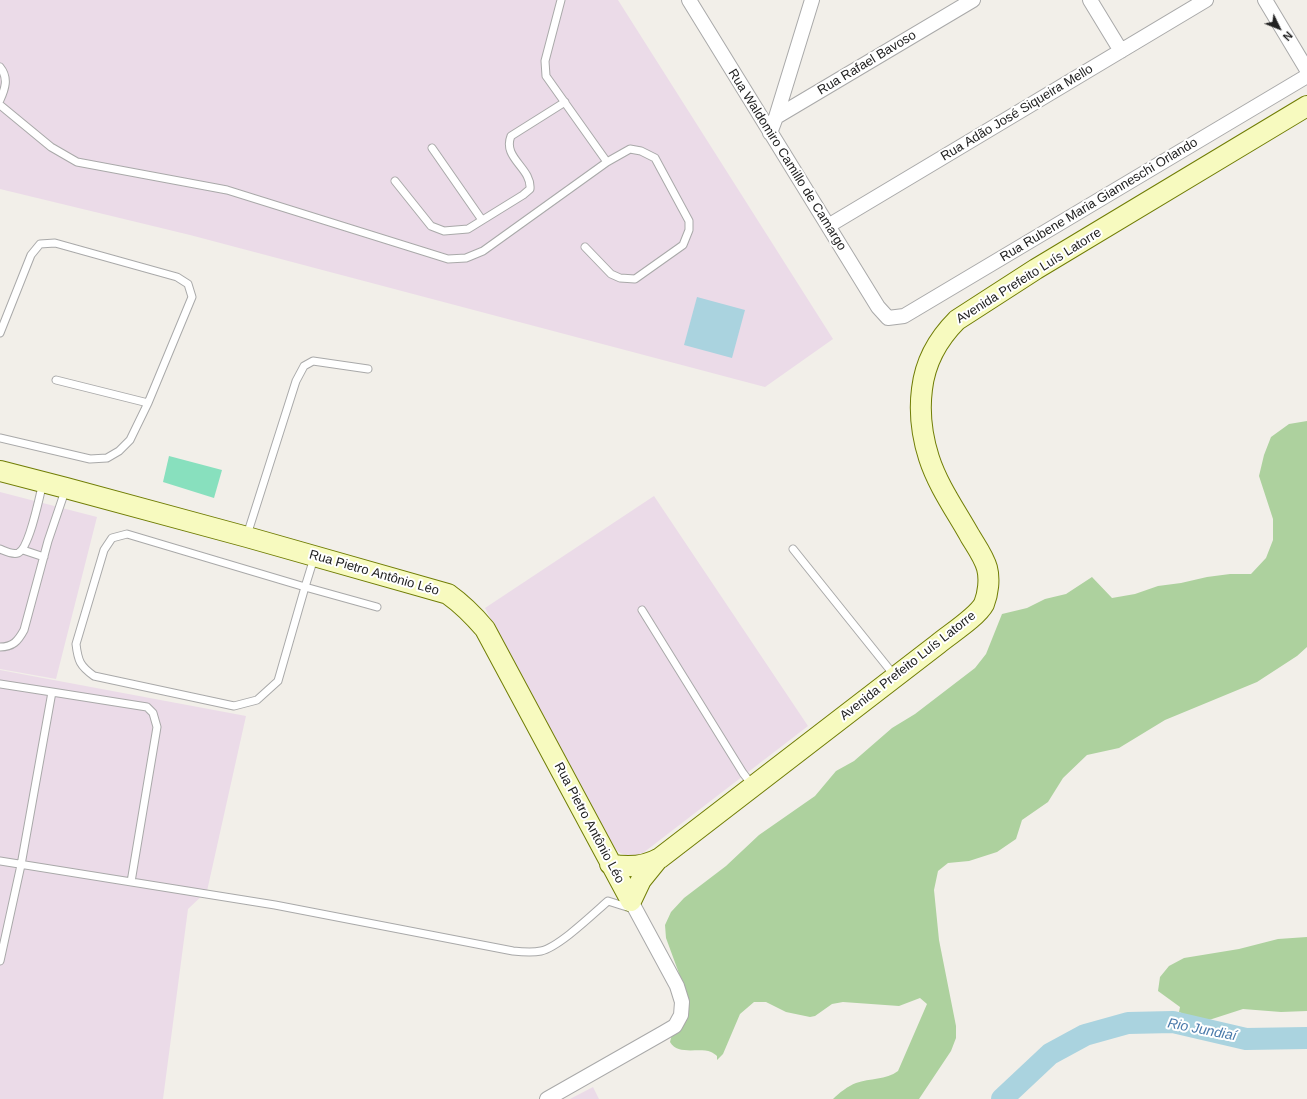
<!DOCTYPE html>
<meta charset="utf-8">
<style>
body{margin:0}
#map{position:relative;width:1307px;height:1099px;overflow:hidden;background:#f2efe9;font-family:Arial,sans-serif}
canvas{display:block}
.north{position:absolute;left:1259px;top:8px;width:40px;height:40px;-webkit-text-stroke:3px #fff;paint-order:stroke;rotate:133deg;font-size:11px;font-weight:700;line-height:16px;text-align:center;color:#222}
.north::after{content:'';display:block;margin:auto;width:14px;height:18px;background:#222;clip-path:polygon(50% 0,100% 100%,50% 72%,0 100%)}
</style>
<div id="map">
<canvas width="1307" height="1099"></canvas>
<div class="north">N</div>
</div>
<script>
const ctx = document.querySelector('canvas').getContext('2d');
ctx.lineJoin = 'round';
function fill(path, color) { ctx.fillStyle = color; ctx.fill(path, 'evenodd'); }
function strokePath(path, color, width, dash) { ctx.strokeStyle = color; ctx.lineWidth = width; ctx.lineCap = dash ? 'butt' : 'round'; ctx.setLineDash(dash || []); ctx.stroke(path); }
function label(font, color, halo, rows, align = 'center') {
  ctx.font = font + ' Arial,sans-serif'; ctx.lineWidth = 4; ctx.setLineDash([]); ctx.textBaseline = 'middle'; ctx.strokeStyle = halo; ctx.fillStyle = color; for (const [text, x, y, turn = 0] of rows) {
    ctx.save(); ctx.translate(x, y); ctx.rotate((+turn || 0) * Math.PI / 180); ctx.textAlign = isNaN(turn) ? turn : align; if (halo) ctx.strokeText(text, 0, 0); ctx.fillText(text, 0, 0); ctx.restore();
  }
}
fill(new Path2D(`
 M0 0H618L833 339 765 387 190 235 0 189Z
 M0 492 97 517 56 679 0 669Z
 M654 496 808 726 643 853 638 855 628 856 620 853 610 845 485 608Z
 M0 670 246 716 207 891 188 909 163 1099H0Z
 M593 1087 599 1099H570Z`), '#ebdbe8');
fill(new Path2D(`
 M1307 421V647L1297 656 1257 682 1165 720 1119 748 1087 755 1063 778 1048 802 1022 820 1016 839 997 852 969 861 948 863 938 871 934 890 939 940 956 1026V1038L951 1051 919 1099H833C839 1093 848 1086 856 1083 870 1078 886 1080 898 1071L927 1004 920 998 899 1006 843 1002 832 1004 815 1016 810 1017 786 1012 766 1002H754L740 1014 723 1054 717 1060V1056C715 1054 713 1053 711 1052 699 1047 678 1056 670 1042L684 987 666 938 665 925 671 912 684 898 726 866 759 835 815 796 836 771 854 761 892 728 915 714 975 668 986 654 1002 614 1027 608 1045 599 1066 594 1092 577 1112 598 1135 594 1158 586 1181 583 1207 577 1230 574H1251L1266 558 1273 540V519L1259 476 1264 455 1271 437 1289 424Z
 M1307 937V1011L1281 1012 1243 1009 1209 1020 1193 1018 1179 1012 1180 1007 1158 991 1160 977 1169 966 1184 958 1239 949 1278 939Z`), '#add19e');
fill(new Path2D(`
 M169 456 222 470 214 498 163 482Z`), '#88e0be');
fill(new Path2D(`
 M697 297 745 310 732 358 684 345Z`), '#aad3df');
strokePath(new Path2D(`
 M1002 1099 1050 1054 1085 1035 1128 1023 1173 1022 1246 1039 1307 1038`), '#aad3df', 22);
const service = new Path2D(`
 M561 0 545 61 546 76 607 162
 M0 67C9 78 5 89 0 100
 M0 105 51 147 77 162 227 190 448 259 466 258 483 251 607 162 630 149 641 151 655 158 689 221V230L683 245 635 279 620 278 611 274 585 247
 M432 148 482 220
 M395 181 431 226 444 231 468 229 523 195 530 189C532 168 502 158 511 136L565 102
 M0 333 31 255 40 244 55 243 177 277 188 284 192 297 148 403 130 440 119 451 107 458 90 459 0 438
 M56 380 148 403
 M247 535 296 381 304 366 313 361 368 369
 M0 549C5 551 12 555 18 553 29 549 40 495 43 482
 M793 549 894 675
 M23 550 44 557
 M314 558 305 587 278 681 257 700 234 706 94 676C80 666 78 661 76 644L104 550 112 538 127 534 305 587 377 607
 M642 610 743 773 753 786
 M0 647C13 647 18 641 24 630L48 541 66 488
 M0 684 52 692 21 865 0 961
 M52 692 147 707 153 713 157 727 131 882
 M0 861 275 905 513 951C522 952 532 953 541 951 559 947 593 914 608 901L630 908`);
const minor = new Path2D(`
 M689 0 878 307 888 318 904 316 1307 76
 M1090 0 1121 51
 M1265 0 1307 70
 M776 117 812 0
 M770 133 776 117 973 0
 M828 226 1206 0
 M547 1099 663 1033 675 1026 681 1015 682 1002 677 986 631 901`);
const secondary = new Path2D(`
 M0 471 66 488 247 537 448 594C462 604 474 616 485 629L631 901
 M610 864C628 868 644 867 660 858L938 644C950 634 977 617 984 604 988 594 990 579 987 568 984 557 976 546 970 536 956 511 938 486 929 458 922 436 919 412 922 389 925 363 938 339 957 320L1036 269 1307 106
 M631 901 641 880 658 859`);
strokePath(service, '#a9a9a9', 9);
strokePath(minor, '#a9a9a9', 16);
strokePath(secondary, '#707d05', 22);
strokePath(service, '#fff', 7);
strokePath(minor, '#fff', 14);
strokePath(secondary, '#f7fabf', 20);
label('13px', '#222', '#fff', [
 ["Rua Rafael Bavoso",867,63,-31],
 ["Rua Adão José Siqueira Mello",1017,113,-31],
 ["Rua Waldomiro Camillo de Camargo",787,160,58],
 ["Rua Rubene Maria Gianneschi Orlando",1099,200,-31],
 ["Avenida Prefeito Luís Latorre",1029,276,-32],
 ["Rua Pietro Antônio Léo",374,573,16],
 ["Avenida Prefeito Luís Latorre",908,666,-38],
 ["Rua Pietro Antônio Léo",589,823,62]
]);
label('italic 14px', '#4a7aab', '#fff', [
 ["Rio Jundiaí",1202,1030,11]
]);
</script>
